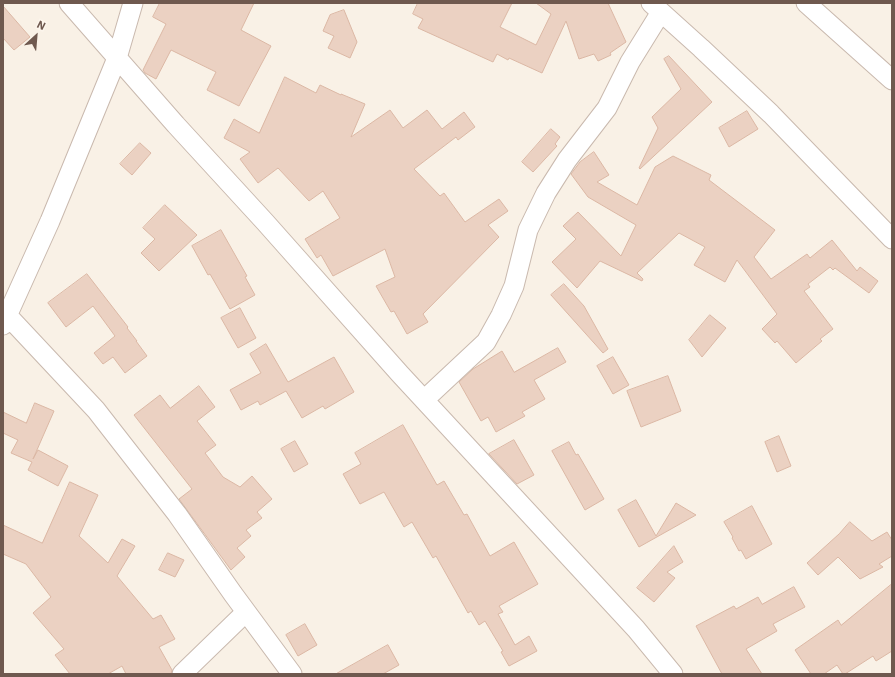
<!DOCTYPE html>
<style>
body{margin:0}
#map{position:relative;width:895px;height:677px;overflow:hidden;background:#f9f1e6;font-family:"IBM Plex Sans",sans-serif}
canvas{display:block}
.frame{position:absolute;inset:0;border:4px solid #6f594f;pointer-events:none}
.north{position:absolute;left:16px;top:16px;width:40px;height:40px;-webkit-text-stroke:3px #fcf5ec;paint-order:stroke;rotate:26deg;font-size:11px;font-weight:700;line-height:16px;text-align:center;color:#6f594f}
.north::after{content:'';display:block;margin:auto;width:14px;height:18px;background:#6f594f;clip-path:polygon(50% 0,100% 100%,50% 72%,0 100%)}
</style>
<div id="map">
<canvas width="895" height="677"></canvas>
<div class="frame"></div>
<div class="north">N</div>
</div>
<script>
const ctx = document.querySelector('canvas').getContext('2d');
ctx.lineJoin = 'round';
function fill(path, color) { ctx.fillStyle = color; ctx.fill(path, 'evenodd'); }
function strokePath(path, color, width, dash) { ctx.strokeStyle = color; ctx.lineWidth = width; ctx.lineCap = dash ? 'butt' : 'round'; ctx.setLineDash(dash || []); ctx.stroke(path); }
const building = new Path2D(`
 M160 3H254L241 30 271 46 239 106 207 90 216 72 171 50 156 79 145 73 143 70 166 24 153 17Z
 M418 3H512L500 27 536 45 551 14 536 3H608L626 42 610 53 611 55 598 61 594 54 579 59 566 21 542 73 509 58 508 60 497 54 493 62 418 28 423 19 413 14Z
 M3 6 30 37 14 50 3 38Z
 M344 10 357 42 350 58 328 48 334 36 323 31 330 15Z
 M669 56 712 102 640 169 639 168 658 128 652 117 681 89 664 59Z
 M285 77 316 93 320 85 341 95V94L365 104 351 137 390 110 403 128 427 110 442 129 464 112 475 127 458 140 456 137 414 169 440 196 444 193 465 222 499 199 508 211 488 225 499 237 423 314 428 322 407 334 394 311 391 312 376 286 395 277 385 249 333 276 321 255 317 258 305 239 340 218 323 191 309 201 278 168 258 183 240 159 250 152 224 138 234 119 259 133Z
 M747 111 758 129 729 147 719 128Z
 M551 129 560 137 555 144 557 146 533 172 522 162Z
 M140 143 151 153 132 175 120 164Z
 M594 152 609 175 597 182 637 205 655 167 673 156 711 175 709 180 775 230 754 257 771 279 807 254 810 258 832 240 857 271 860 267 878 281 869 293 835 268 833 270 830 267 808 284 810 287 804 291 833 329 820 339 822 341 796 363 777 341 775 343 762 329 777 314 737 260 725 282 694 265 705 247 679 233 637 273 643 279 642 281 600 261 577 288 552 262 576 239 563 226 578 212 621 256 636 225 588 197 571 174 580 162Z
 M165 205 197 235 159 271 141 253 155 239 143 228Z
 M221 230 247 276 245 277 255 295 230 309 210 274 208 275 192 246Z
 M87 274 128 327 127 328 137 341H136L147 356 125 373 113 357 103 364 94 353 115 336 93 306 66 327 48 303Z
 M564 284 584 306 608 349 603 353 551 295Z
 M240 308 256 338 238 348 221 318Z
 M710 315 726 328 702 357 689 340Z
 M266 344 288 382 334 357 354 392 325 409 323 406 302 418 286 391 260 405 258 401 241 410 230 390 261 373 250 354Z
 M558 348 566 362 534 380 545 399 522 412 525 416 496 432 488 417 481 421 459 382 473 369 502 351 514 372Z
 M613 357 629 385 613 394 597 366Z
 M668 376 681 411 641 427 627 391Z
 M199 386 215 407 197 421 216 445 205 453 223 477 240 487 252 476 272 499 257 512 262 518 246 530 251 536 237 548 245 557 231 570 179 499 192 489 134 415 160 395 170 408Z
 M35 403 54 411 33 459 38 450 68 466 58 486 28 470 32 462 11 453 18 440 3 433V412L26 423Z
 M403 425 437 485 444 481 464 515 467 514 490 556 514 542 538 584 499 606 503 612 498 614 515 645 529 636 537 651 509 666 501 652 503 651 485 621 479 625 471 611 468 613 436 556 433 558 412 522 404 527 384 492 360 504 343 474 361 464 355 453Z
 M779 436 791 466 777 472 765 442Z
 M514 440 534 475 517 484 489 454Z
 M295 441 308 464 294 472 281 449Z
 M569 442 576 455 578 454 604 499 585 510 552 451Z
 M70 482 98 495 79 536 108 563 122 539 135 546 117 576 153 619 161 615 175 639 159 647 172 670 171 674H126L122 666 108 674H70L55 655 64 649 33 613 51 597 26 564 3 554V525L42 543Z
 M636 500 656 536 676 503 696 515 639 547 618 510Z
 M752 506 772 544 746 559 741 550 739 551 732 538 733 537 724 522Z
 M850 522 872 541 887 532 892 540V556L879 564 883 567 860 579 838 557 818 575 807 563 839 534Z
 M674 546 683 562 667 572 675 578 654 602 637 588Z
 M168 553 184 560 175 577 159 570Z
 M892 584V651L876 661 873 656 845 674H843L837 665 824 674H811L795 650 838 620 841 625Z
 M794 587 805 607 773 624 777 631 746 649 762 674H722L696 626 734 606 736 609 758 597 762 604Z
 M305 624 317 645 298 656 286 635Z
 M388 645 399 665 383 674H336Z`);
fill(building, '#ebd1c2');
strokePath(building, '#dbb7a4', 1);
const minor = new Path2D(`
 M69 3 176 125 265 222 400 374 636 629 673 674
 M651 3 701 48 771 114 892 239
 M806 3 892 80
 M7 315 96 410 177 514 233 594 292 674
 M3 325 50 221 117 58 133 3
 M424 400 486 342 501 315 514 286 528 230 546 193 567 160 607 108 630 62 661 12
 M182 674 246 612`);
strokePath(minor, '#c9b9ae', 21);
strokePath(minor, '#fff', 19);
</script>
